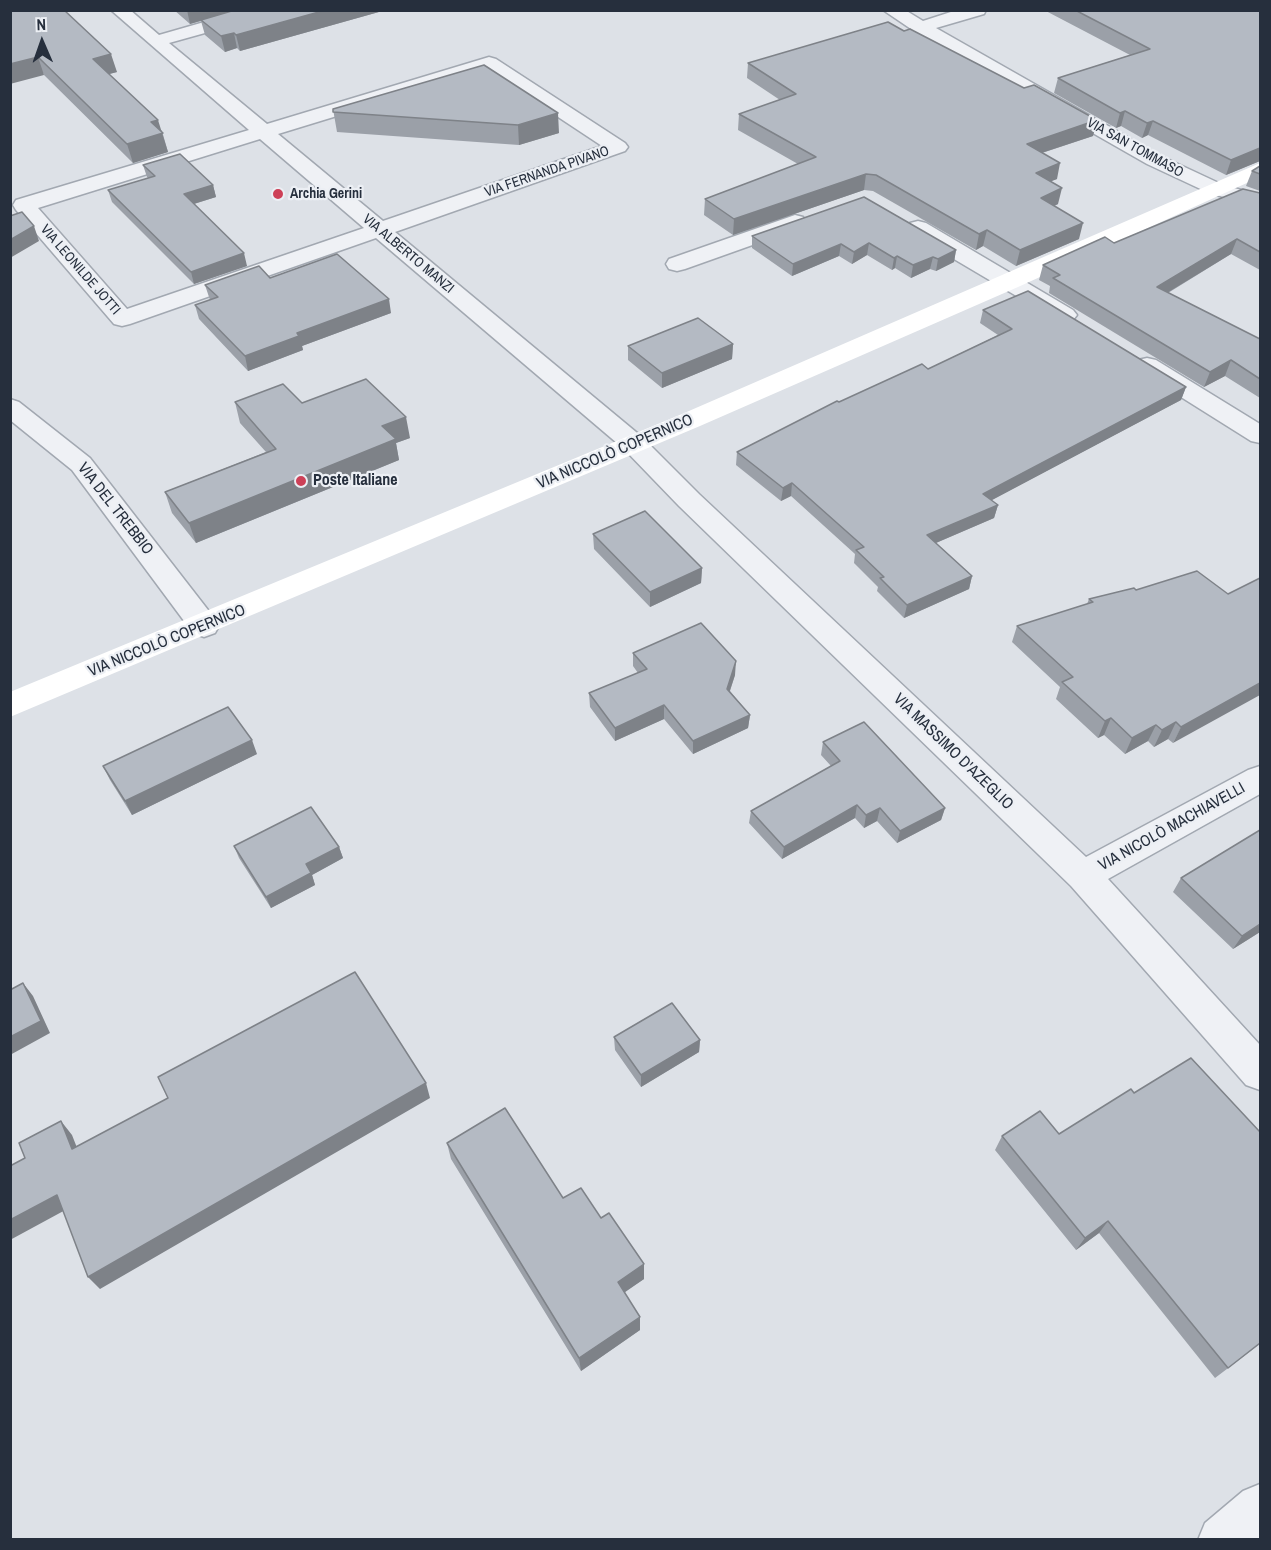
<!DOCTYPE html>
<meta charset="utf-8">
<style>
body{margin:0}
#map{position:relative;width:1271px;height:1550px;overflow:hidden;background:#dde1e7;font-family:"Archivo Narrow",sans-serif}
canvas{display:block}
.frame{position:absolute;inset:0;border:12px solid #262f3d;pointer-events:none}
.north{position:absolute;left:12px;top:12px;width:60px;height:60px;-webkit-text-stroke:4px #eceff4;paint-order:stroke;rotate:358deg;font-size:16px;font-weight:700;line-height:24px;text-align:center;color:#262f3d}
.north::after{content:'';display:block;margin:auto;width:21px;height:27px;background:#262f3d;clip-path:polygon(50% 0,100% 100%,50% 72%,0 100%)}
</style>
<div id="map">
<canvas width="1271" height="1550"></canvas>
<div class="frame"></div>
<div class="north">N</div>
</div>
<script>
const ctx = document.querySelector('canvas').getContext('2d');
ctx.lineJoin = 'round';
function strokePath(path, color, width, dash) { ctx.strokeStyle = color; ctx.lineWidth = width; ctx.lineCap = dash ? 'butt' : 'round'; ctx.setLineDash(dash || []); ctx.stroke(path); }
function fill(path, color) { ctx.fillStyle = color; ctx.fill(path, 'evenodd'); }
function label(font, color, halo, rows, align = 'center') {
  ctx.font = font + ' "Archivo Narrow",sans-serif'; ctx.lineWidth = 4.5; ctx.setLineDash([]); ctx.textBaseline = 'middle'; ctx.strokeStyle = halo; ctx.fillStyle = color; for (const [text, x, y, turn = 0] of rows) {
    ctx.save(); ctx.translate(x, y); ctx.rotate((+turn || 0) * Math.PI / 180); ctx.textAlign = isNaN(turn) ? turn : align; if (halo) ctx.strokeText(text, 0, 0); ctx.fillText(text, 0, 0); ctx.restore();
  }
}
const minor = new Path2D(`
 M111 10H130L159 35 246 10H275L273 14 169 43 267 124 489 57 496 59 625 143 628 147 625 151 395 232 642 437 699 494 1086 857 1248 770 1260 766V794L1108 879 1260 1045V1090L1246 1085 1071 886 679 506 624 449 376 238 130 324 122 326 114 324 16 210 13 205 16 200 249 130ZM487 70 602 146 383 221 278 134ZM260 139 364 228 127 309 38 208Z
 M883 10H905L923 21 957 10H986L984 14 936 28 1161 156 1223 185 1260 195V207L1209 193 1147 164 914 31Z
 M795 215 803 217 806 222 803 227 685 269 677 271 669 269 666 264 669 259Z
 M918 221 926 223 1073 310 1077 315 1073 320 1065 322 1057 320 910 233 907 228 910 223Z
 M1147 358 1156 360 1260 424V443L1251 441 1138 370 1135 365 1138 360Z
 M10 399 19 402 90 458 215 619 219 626 215 633 204 637 193 633 72 470 10 420Z`);
const tertiary = new Path2D(`
 M1260 1484V1539L1198 1540 1205 1523 1243 1491Z`);
strokePath(minor, '#a2a8b1', 3);
strokePath(tertiary, '#a2a8b1', 3);
fill(minor, '#eff1f5');
fill(tertiary, '#eff1f5');
fill(new Path2D(`
 M1260 163V177L1018 287 700 426 10 717V692L682 414Z`), '#fff');
fill(new Path2D(`
 M10 10 117 72 109 74 162 131 168 152 133 163 44 75Z
 M174 10H386L240 51 237 48 225 52 205 35 201 21 190 24Z
 M1044 10H1260V161L1226 175 1148 135 1142 138 1121 126 1116 128 1054 93 1058 78 1130 55Z
 M904 31 1024 88 1097 120 1093 136 1042 153 1057 179 1050 181 1058 204 1054 206 1079 239 1016 266 983 246 976 250 873 191 864 190 733 235 704 215 705 199 798 164 738 130 739 114 780 100 747 78 748 63Z
 M484 65 559 133 519 145 337 132 333 109Z
 M143 165 213 185 216 197 194 204 247 266 194 284 112 202 108 190 148 178 147 177Z
 M1260 166V191L1246 186 1252 171Z
 M1260 193V270L1231 254 1168 293 1260 339V398L1225 376 1204 387 1049 293 1050 286 1039 280 1043 265 1114 243Z
 M864 197 956 250 954 262 936 271 930 269 911 278 895 268 892 270 867 255 852 264 839 256 792 276 752 248V236Z
 M270 278 391 313 302 346 303 350 248 371 199 319 195 305 210 300 205 285Z
 M983 310 1186 387 1181 400 991 500 998 505 994 518 936 543 972 576 969 589 904 618 877 591 878 587 854 563 855 554 791 496 781 501 736 465 737 452 839 402 928 369 998 335 980 323Z
 M733 344 732 359 662 388 628 360V346Z
 M235 402 302 403 410 438 396 443 399 460 196 543 172 513 165 492 266 452 240 423Z
 M593 534 702 568 701 583 650 607 594 549Z
 M1260 578 1173 743 1168 739 1154 747 1148 741 1125 754 1104 735 1098 738 1056 699 1060 687 1012 642 1017 626 1087 604 1089 599 1136 590 1228 594Z
 M633 653 735 675 730 691 750 715 748 728 693 754 664 719 615 741 590 707 589 693 638 673 633 666Z
 M823 742 945 808 941 820 897 843 877 821 864 828 855 818 782 859 749 823 751 811 831 766 821 755Z
 M257 754 132 815 110 780 103 766Z
 M234 846 339 847 343 858 312 875 315 885 271 908 239 858Z
 M1181 878 1260 932 1233 949 1173 892Z
 M614 1037 700 1040 699 1052 641 1087 615 1050Z
 M1134 1093 1260 1132V1344L1215 1378 1099 1233 1076 1250 995 1150 1002 1136 1059 1134Z
 M447 1143 563 1198 601 1218 644 1264V1279L624 1292 640 1330 581 1371 451 1159Z`), '#9ba0a8');
fill(new Path2D(`
 M187 10H236L190 24Z
 M326 10H386L240 51 236 35Z
 M234 33 237 48 225 52 221 36Z
 M111 54 117 72 98 77 93 59Z
 M38 57 44 75 10 84V64Z
 M1125 111 1121 126 1116 128 1120 113Z
 M558 113 559 133 519 145 518 125Z
 M158 120 168 152 133 163 127 144 151 122Z
 M1097 120 1093 136 1023 159 1027 144Z
 M1153 121 1148 135 1142 138 1147 123Z
 M1260 148V161L1226 175 1231 160Z
 M1060 163 1057 179 1032 189 1036 173Z
 M866 174 864 190 733 235 734 219Z
 M213 185 216 197 187 206 184 194Z
 M1062 188 1058 204 1037 214 1041 198Z
 M1083 223 1079 239 1016 266 1020 250Z
 M34 226 39 241 10 258V240Z
 M987 230 983 246 976 250 979 234Z
 M1237 239 1231 254 1152 302 1157 287Z
 M869 243 867 255 852 264 854 252Z
 M841 244 839 256 792 276 793 264Z
 M956 250 954 262 936 271 938 259Z
 M244 253 247 266 194 284 191 272Z
 M897 256 895 268 892 270 894 258Z
 M933 257 930 269 911 278 913 265Z
 M389 299 391 313 302 346 303 350 248 371 245 356 297 333Z
 M733 344 732 359 662 388V373Z
 M1231 360 1225 376 1204 387 1210 372Z
 M1186 387 1181 400 979 507 983 494Z
 M406 417 410 438 396 443 399 460 196 543 189 523 382 426Z
 M792 483 791 496 781 501 783 488Z
 M998 505 994 518 924 548 927 535Z
 M702 568 701 583 650 607V592Z
 M972 576 969 589 904 618 907 605Z
 M736 661 735 675 726 702 727 689Z
 M1260 683V695L1173 743 1181 727Z
 M664 705V719L615 741V728Z
 M750 715 748 728 693 754V741Z
 M1111 718 1104 735 1098 738 1105 721Z
 M1176 722 1168 739 1154 747 1162 730Z
 M1156 725 1148 741 1125 754 1132 738Z
 M252 740 257 754 132 815 125 801Z
 M857 805 855 818 782 859 784 847Z
 M880 808 877 821 864 828 866 815Z
 M945 808 941 820 897 843 900 831Z
 M339 847 343 858 312 875 315 885 271 908 266 897 306 864Z
 M1260 924V932L1233 949 1242 936Z
 M23 983 33 996 50 1033 10 1055V1037Z
 M700 1040 699 1052 641 1087V1075Z
 M426 1083 430 1098 100 1289 88 1277Z
 M61 1121 72 1135 83 1163 72 1149Z
 M57 1195 69 1208 10 1240V1220Z
 M1108 1221 1099 1233 1076 1250 1085 1238Z
 M644 1264V1279L618 1297V1282Z
 M640 1317V1330L581 1371 579 1358Z`), '#7e8288');
const building = new Path2D(`
 M10 10H64L111 54 93 59 158 120 151 122 163 133 127 144 38 57 10 64Z
 M235 10H326L236 35 234 33 221 36 201 20Z
 M1075 10H1260V148L1231 160 1153 121 1147 123 1125 111 1120 113 1058 78 1150 49Z
 M888 22 904 31 910 29 1024 88 1034 85 1097 120 1027 144 1060 163 1036 173 1062 188 1041 198 1083 223 1020 250 987 230 979 234 876 175 866 174 734 219 705 199 816 157 739 114 796 94 748 63Z
 M484 65 558 113 518 125 333 112V109Z
 M180 154 213 185 184 194 244 253 191 272 108 190 155 176 143 165Z
 M1260 166V174L1252 171Z
 M1243 189 1260 193V252L1237 239 1157 287 1260 339V379L1231 360 1210 372 1053 278 1060 275 1043 265 1105 237 1114 243Z
 M864 197 956 250 938 259 933 257 913 265 897 256 894 258 869 243 854 252 841 244 793 264 752 236Z
 M22 212 34 226 10 240V216Z
 M337 254 389 299 297 333 299 336 245 356 195 305 218 297 205 285 259 266 270 278Z
 M1028 291 1186 387 983 494 998 505 927 535 972 576 907 605 880 578 884 577 856 550 864 547 792 483 783 488 737 452 837 401 839 402 922 364 928 369 1012 329 983 310Z
 M698 318 733 344 662 373 628 346Z
 M366 379 406 417 382 426 396 439 189 523 165 492 276 449 235 402 283 384 302 403Z
 M645 511 702 568 650 592 593 534Z
 M1197 571 1228 594 1260 578V683L1181 727 1176 722 1162 730 1156 725 1132 738 1111 718 1105 721 1062 682 1073 677 1017 626 1093 602 1089 599 1134 588 1136 590Z
 M701 623 736 661 727 689 750 715 693 741 664 705 615 728 589 693 647 669 633 653Z
 M228 707 252 740 125 801 103 766Z
 M864 722 945 808 900 831 880 808 866 815 857 805 784 847 751 811 840 761 823 742Z
 M311 807 339 847 306 864 311 873 266 897 234 846Z
 M1260 830V924L1242 936 1181 878Z
 M355 972 426 1083 88 1277 57 1195 10 1220V1166L25 1158 19 1143 61 1121 72 1149 168 1098 158 1077Z
 M23 983 41 1021 10 1037V990Z
 M672 1003 700 1040 641 1075 614 1037Z
 M1191 1058 1260 1132V1343L1228 1368 1108 1221 1085 1238 1002 1136 1040 1111 1059 1134 1131 1089 1134 1093Z
 M505 1108 563 1198 581 1188 601 1218 609 1213 644 1264 618 1282 640 1317 579 1358 447 1143Z`);
fill(building, '#b4bac3');
strokePath(building, '#7e8288', 1.5);
for (const [x, y, r, color] of [
 [278,194,6,"#cd4057"],
 [301,481,6,"#cd4057"]
]) { const dot = new Path2D(); dot.arc(x, y, r, 0, 2 * Math.PI); ctx.fillStyle = color; ctx.fill(dot); strokePath(dot, '#eceff4', 2); }
label('14px', '#262f3d', '#eceff4', [
 ["VIA SAN TOMMASO",1135,148,29],
 ["VIA FERNANDA PIVANO",547,172,-19],
 ["VIA ALBERTO MANZI",408,254,40],
 ["VIA LEONILDE JOTTI",80,270,49]
]);
label('bold 14px', '#262f3d', '#eceff4', [
 ["Archia Gerini",290,194]
], 'left');
label('16px', '#262f3d', '#eceff4', [
 ["VIA NICCOLÒ COPERNICO",615,452,-23],
 ["VIA DEL TREBBIO",115,509,52],
 ["VIA NICCOLÒ COPERNICO",167,641,-22],
 ["VIA MASSIMO D'AZEGLIO",953,752,44],
 ["VIA NICOLÒ MACHIAVELLI",1172,827,-29]
]);
label('bold 16px', '#262f3d', '#eceff4', [
 ["Poste Italiane",313,481]
], 'left');
</script>
